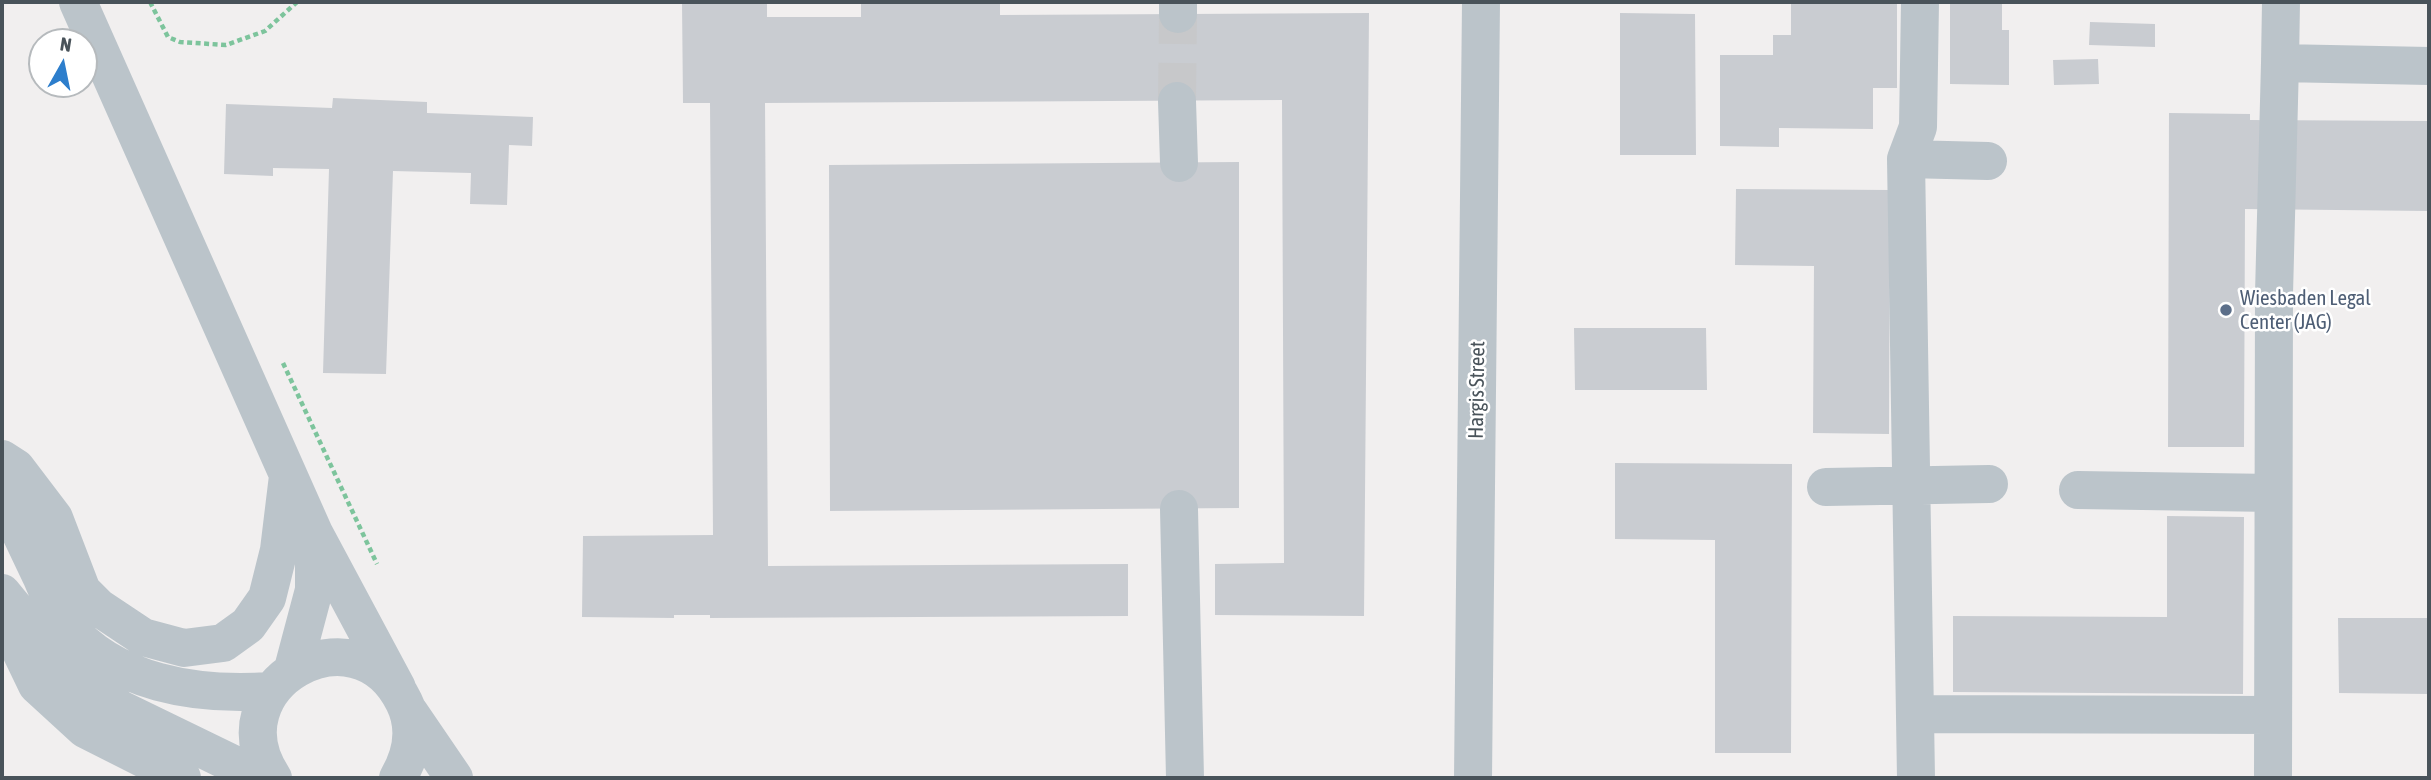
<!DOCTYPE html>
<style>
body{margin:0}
#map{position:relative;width:2431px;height:780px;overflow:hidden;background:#f1efef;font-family:"Asap Condensed",sans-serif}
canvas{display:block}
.frame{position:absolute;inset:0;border:4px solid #49535a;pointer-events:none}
.north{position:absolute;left:28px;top:28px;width:70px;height:70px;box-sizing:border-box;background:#fff;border:2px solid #b6babd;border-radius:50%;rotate:9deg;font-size:19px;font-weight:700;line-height:28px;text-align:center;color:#49535a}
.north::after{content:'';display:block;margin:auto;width:24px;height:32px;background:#2d7ecc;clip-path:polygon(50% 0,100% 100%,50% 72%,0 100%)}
</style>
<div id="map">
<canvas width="2431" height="780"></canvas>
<div class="frame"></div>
<div class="north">N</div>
</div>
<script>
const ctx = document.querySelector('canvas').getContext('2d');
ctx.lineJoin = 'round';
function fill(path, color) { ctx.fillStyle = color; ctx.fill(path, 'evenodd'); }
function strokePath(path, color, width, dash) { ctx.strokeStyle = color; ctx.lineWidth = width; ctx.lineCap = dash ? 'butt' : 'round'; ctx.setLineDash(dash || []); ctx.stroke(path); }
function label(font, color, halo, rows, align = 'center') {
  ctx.font = font + ' "Asap Condensed",sans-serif'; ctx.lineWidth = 5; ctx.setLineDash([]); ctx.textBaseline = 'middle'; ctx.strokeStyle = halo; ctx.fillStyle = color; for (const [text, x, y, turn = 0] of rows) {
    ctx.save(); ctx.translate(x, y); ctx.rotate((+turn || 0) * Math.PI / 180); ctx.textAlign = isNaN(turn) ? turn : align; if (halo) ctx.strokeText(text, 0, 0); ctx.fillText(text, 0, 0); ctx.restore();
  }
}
fill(new Path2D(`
 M682 2H767V17H861V2H1000V15L1369 13 1364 616 1215 615V564L1284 563 1282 100 765 103 768 566 1128 564V616L710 618V615H674V618L582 617 583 536 713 535 710 103H683Z
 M1791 2H1897V88H1873V129L1779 128V147L1720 146V55H1773V35H1791Z
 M1950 2H2002V30H2009V85L1950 84Z
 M1620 13 1695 14 1696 155H1620Z
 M2090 22 2155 24V47L2089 45Z
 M2098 59 2099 84 2054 85 2053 60Z
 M333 98 427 102V113L533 117 532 146 509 145 507 205 470 204 471 173 393 171 386 374 323 373 329 169 273 168V176L224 174 226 104 332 108Z
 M2169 113 2250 114V120L2429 121V211L2245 209 2244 447H2168Z
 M1239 162V508L830 511 829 165Z
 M1736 189 1890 190 1889 434 1813 433 1814 266 1735 265Z
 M1574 328H1706L1707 390H1575Z
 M1615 463 1792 464 1791 753H1715V540L1615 539Z
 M2167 516 2244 517 2243 694 1953 692V616L2167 617Z
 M2338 618H2429V694L2339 693Z`), '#c9ccd1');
strokePath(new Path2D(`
 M1177 101 1178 14`), '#c7c8ca', 38, [38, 19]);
strokePath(new Path2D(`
 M150 2 168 37 180 42 226 45 265 31 297 2
 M283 363 377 564`), '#7dc49c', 4.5, [5, 3.5]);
strokePath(new Path2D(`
 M78 2 314 533 397 688
 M2281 2 2280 63 2429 66
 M1178 14V2
 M1177 101 1179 163
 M1906 159 1988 161
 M2 459 16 468 54 518 82 591 98 607 143 637 184 648 223 643 248 625 267 598 279 550 288 476
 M1826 487 1989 484
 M2078 490 2273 493
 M2 494C15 521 28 549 41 576 48 592 55 610 65 624 114 684 197 696 270 691
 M1179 509 1185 778
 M2 593 66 671 120 709 262 778
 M8 625 37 685 85 729 182 778
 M293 669 314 590V537
 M409 712 454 778
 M1915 714 2273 715
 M273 778C211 686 356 603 404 702 417 728 412 754 398 778
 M1473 778 1481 2
 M1916 778 1906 159 1918 127 1920 2
 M2273 778 2274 294 2280 63`), '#bbc4ca', 38);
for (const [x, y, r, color] of [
 [2226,310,7,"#5c6f8a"]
]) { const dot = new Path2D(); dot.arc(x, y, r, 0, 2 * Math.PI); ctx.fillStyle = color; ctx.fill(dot); strokePath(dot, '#fff', 2.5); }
label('21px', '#4e5e75', '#fff', [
 ["Wiesbaden Legal",2240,298],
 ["Center (JAG)",2240,322]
], 'left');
label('21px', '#49535a', '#fff', [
 ["Hargis Street",1477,390,-89]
]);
</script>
